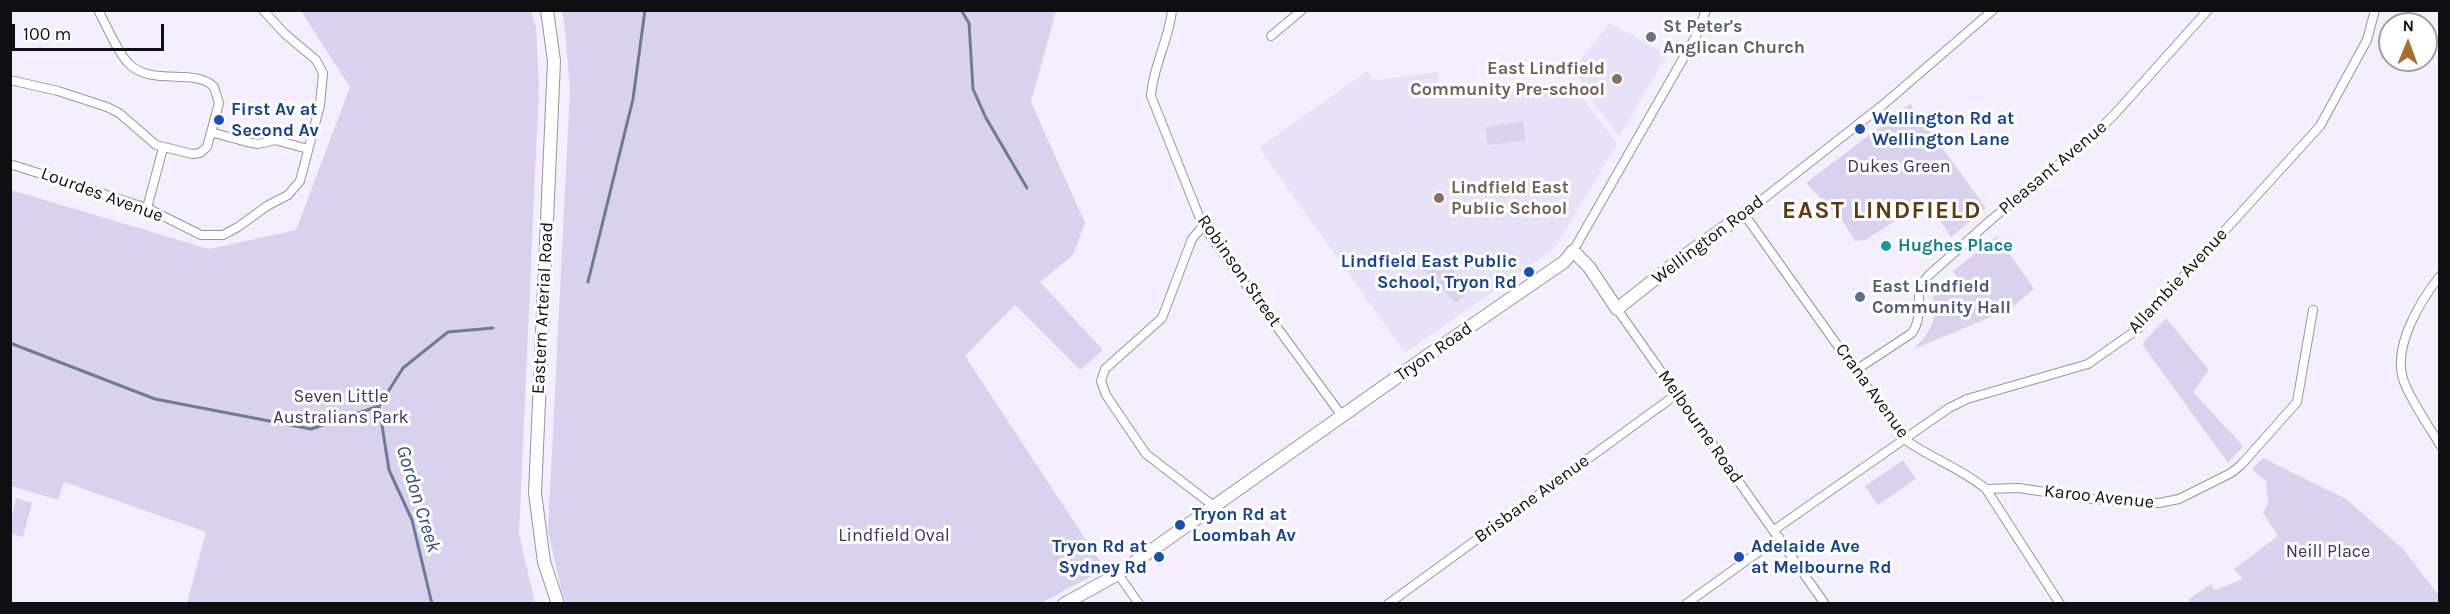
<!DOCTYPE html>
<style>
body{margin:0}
#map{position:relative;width:2450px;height:614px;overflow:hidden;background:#f3effe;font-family:Karla,sans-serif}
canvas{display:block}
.frame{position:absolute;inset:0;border:12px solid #0f0e12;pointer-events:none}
.north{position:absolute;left:2378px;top:12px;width:60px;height:60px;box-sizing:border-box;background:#fff;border:2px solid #9f9fa0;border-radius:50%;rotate:1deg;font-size:16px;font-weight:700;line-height:24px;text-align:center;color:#0f0e12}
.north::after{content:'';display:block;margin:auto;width:21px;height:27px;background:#aa6c31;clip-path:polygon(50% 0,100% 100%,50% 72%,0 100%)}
.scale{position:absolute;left:12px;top:24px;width:152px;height:27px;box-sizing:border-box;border:3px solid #0f0e12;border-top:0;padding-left:8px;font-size:18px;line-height:21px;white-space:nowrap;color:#0f0e12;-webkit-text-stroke:4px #fff;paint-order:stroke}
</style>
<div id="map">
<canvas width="2450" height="614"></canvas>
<div class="frame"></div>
<div class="north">N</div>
<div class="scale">100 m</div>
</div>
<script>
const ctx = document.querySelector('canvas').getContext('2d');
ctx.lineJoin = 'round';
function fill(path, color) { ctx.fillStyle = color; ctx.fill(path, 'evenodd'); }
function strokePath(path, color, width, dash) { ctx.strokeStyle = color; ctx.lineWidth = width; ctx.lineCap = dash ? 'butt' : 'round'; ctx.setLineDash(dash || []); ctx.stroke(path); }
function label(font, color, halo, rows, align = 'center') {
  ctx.font = font + ' Karla,sans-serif'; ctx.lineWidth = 6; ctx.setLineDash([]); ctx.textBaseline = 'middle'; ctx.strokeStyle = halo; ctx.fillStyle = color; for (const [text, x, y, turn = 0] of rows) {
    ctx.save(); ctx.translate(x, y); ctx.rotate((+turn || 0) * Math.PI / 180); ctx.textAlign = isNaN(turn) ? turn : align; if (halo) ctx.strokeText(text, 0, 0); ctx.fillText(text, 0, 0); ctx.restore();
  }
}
fill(new Path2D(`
 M1610 23 1667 55 1619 137 1586 92 1575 67Z
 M1367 71 1374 80 1438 72 1439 84 1580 94 1617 144 1555 248 1405 353 1259 148Z`), '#e7e2f8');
fill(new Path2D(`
 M301 11H531L536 27 539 87 519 534 535 603H187L206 532 64 482 58 500 11 486V190L209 249 296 230 350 87Z
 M562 11H1056L1031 102 1085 223 1073 255 1040 282 1103 350 1080 370 1015 305 965 356 1105 569 1041 603H567L562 593 548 531 570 89 564 21Z
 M1910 104 1986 208 1951 237 1927 201 1865 240 1855 241 1844 223 1806 183Z
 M1523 121 1526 140 1488 145 1485 127Z
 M1997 236 2034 289 2010 309 1914 349C1930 333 1938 319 1933 296L1957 277 1953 271Z
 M1439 255 1471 289 1456 303 1423 270Z
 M2166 318 2209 370 2193 392 2243 446 2228 463 2142 344Z
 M2263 458 2346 499 2403 549 2439 596V603H2190L2189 599 2211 584 2215 590 2243 579 2234 569 2278 536 2263 513 2268 502 2266 481 2252 469Z
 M1903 460 1916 479 1878 505 1865 486Z
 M16 498 32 503 23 537 11 534V520Z`), '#d9d2ef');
strokePath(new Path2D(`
 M961 10 969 23 973 89 986 118 1027 188
 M588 282 633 99 645 10
 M10 343 155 399 311 429 379 406
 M432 604 412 520 389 470 379 406 403 368 448 332 493 328`), '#6c7c97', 3);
const street = new Path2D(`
 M1172 10C1169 40 1153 66 1151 96L1203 226 1342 416
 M1993 10 1884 104 1744 214 1904 439C1930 458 1961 468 1986 489L2060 604
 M1271 36 1302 10
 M10 80 58 91 107 107 119 113 156 145 192 154 200 153 207 147 219 103 214 87C195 67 153 87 129 64 117 52 107 26 98 10
 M211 132 247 142 258 144 275 140 308 149
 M10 164 147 208 201 235H223L238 227 267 206 288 195 300 181 320 105 323 73 316 60 284 33 263 10
 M147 208 163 148
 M1203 226 1192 239 1162 318 1105 369 1101 381 1106 395 1146 454 1215 507
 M1573 251 1696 36 1706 10
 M2440 276C2420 301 2393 346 2403 379 2409 398 2429 426 2440 445
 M1617 309 1825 604
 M1856 370 1912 333C1922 318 1918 303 1919 287L1929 275 1992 219 2089 139 2113 116 2208 10
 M1986 489 2019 488 2091 499 2159 503 2179 499 2231 473 2241 465 2297 402 2313 310
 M1774 530 1949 408 1967 399 2088 364 2138 329 2188 271 2320 126 2367 40 2375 10
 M1118 574 1139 604
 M1388 604 1677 394
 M1686 604 1779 537`);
const secondary = new Path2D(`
 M547 10 554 61 535 493 544 562 558 604
 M1064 604 1118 574 1427 356 1564 262 1573 251 1589 267 1617 309 1684 256 1744 214`);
strokePath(street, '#9794a2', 10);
strokePath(secondary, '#9794a2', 14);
strokePath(street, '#fff', 8);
strokePath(secondary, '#fff', 12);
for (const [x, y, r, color] of [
 [1651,37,6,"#6b7280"],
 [1617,79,6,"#8d6e63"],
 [219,120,6,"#1a4fb4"],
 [1860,129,6,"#1a4fb4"],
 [1439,198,6,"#8d6e63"],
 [1886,246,6,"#0f9aa8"],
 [1529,272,6,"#1a4fb4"],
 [1860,297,6,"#5c6f8a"],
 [1180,525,6,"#1a4fb4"],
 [1159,557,6,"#1a4fb4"],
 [1739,557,6,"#1a4fb4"]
]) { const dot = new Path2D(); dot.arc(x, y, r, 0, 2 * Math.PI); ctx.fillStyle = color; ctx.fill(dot); strokePath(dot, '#fff', 2); }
label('bold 18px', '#5b616d', '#fff', [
 ["St Peter's",1663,27],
 ["Anglican Church",1663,48]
], 'left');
label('bold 18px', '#785e54', '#fff', [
 ["East Lindfield",1605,69],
 ["Community Pre-school",1605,90],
 ["Lindfield East",1451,188,"left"],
 ["Public School",1451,209,"left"]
], 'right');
label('bold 18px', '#164399', '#fff', [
 ["First Av at",231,110],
 ["Second Av",231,131],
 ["Wellington Rd at",1872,119],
 ["Wellington Lane",1872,140],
 ["Lindfield East Public",1517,262,"right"],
 ["School, Tryon Rd",1517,283,"right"],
 ["Tryon Rd at",1192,515],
 ["Loombah Av",1192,536],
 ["Tryon Rd at",1147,547,"right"],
 ["Sydney Rd",1147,568,"right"],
 ["Adelaide Ave",1751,547],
 ["at Melbourne Rd",1751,568]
], 'left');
label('18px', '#413065', '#fff', [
 ["Dukes Green",1899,167],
 ["Seven Little",341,397],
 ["Australians Park",341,418],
 ["Lindfield Oval",894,536],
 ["Neill Place",2328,552]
]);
label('18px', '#0f0e12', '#fff', [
 ["Pleasant Avenue",2053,168,-40],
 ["Lourdes Avenue",102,195,20],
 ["Wellington Road",1708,240,-37],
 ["Robinson Street",1239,271,55],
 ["Allambie Avenue",2178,281,-47],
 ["Eastern Arterial Road",543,308,-87],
 ["Tryon Road",1434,352,-35],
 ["Crana Avenue",1872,391,54],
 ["Melbourne Road",1700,427,55],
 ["Karoo Avenue",2099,497,6],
 ["Brisbane Avenue",1532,499,-36]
]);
label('bold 18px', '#0d838f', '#fff', [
 ["Hughes Place",1898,246]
], 'left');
label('bold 18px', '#4e5e75', '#fff', [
 ["East Lindfield",1872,287],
 ["Community Hall",1872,308]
], 'left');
label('italic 20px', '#2f4c7d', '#fff', [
 ["Gordon Creek",418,499,73]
]);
ctx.letterSpacing = '1.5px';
label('bold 24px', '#633a0f', '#fff', [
 ["EAST LINDFIELD",1882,211]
]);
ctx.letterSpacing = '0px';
</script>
